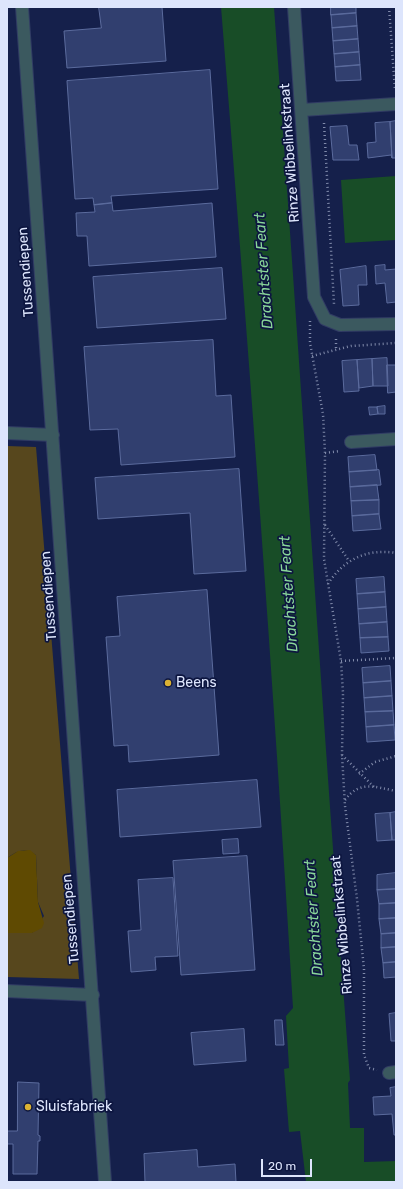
<!DOCTYPE html>
<style>
body{margin:0}
#map{position:relative;width:403px;height:1189px;overflow:hidden;background:#15204b;font-family:Rubik,sans-serif}
canvas{display:block}
.frame{position:absolute;inset:0;border:8px solid #dde5fc;pointer-events:none}
.scale{position:absolute;left:261px;top:1159px;width:51px;height:18px;box-sizing:border-box;border:2px solid #dde5fc;border-top:0;padding-left:5px;font-size:12px;line-height:14px;white-space:nowrap;color:#dde5fc;-webkit-text-stroke:3px #0d1640;paint-order:stroke}
</style>
<div id="map">
<canvas width="403" height="1189"></canvas>
<div class="frame"></div>
<div class="scale">20 m</div>
</div>
<script>
const ctx = document.querySelector('canvas').getContext('2d');
ctx.lineJoin = 'round';
function fill(path, color) { ctx.fillStyle = color; ctx.fill(path, 'evenodd'); }
function strokePath(path, color, width, dash) { ctx.strokeStyle = color; ctx.lineWidth = width; ctx.lineCap = dash ? 'butt' : 'round'; ctx.setLineDash(dash || []); ctx.stroke(path); }
function label(font, color, halo, rows, align = 'center') {
  ctx.font = font + ' Rubik,sans-serif'; ctx.lineWidth = 3.5; ctx.setLineDash([]); ctx.textBaseline = 'middle'; ctx.strokeStyle = halo; ctx.fillStyle = color; for (const [text, x, y, turn = 0] of rows) {
    ctx.save(); ctx.translate(x, y); ctx.rotate((+turn || 0) * Math.PI / 180); ctx.textAlign = isNaN(turn) ? turn : align; if (halo) ctx.strokeText(text, 0, 0); ctx.fillText(text, 0, 0); ctx.restore();
  }
}
fill(new Path2D(`
 M7 446 36 447 79 979 7 977V933H32L44 916 38 902 36 855C25 847 17 851 7 858Z`), '#57471d');
fill(new Path2D(`
 M30 850 36 855 38 902 44 923 42 928 32 933H7V858L18 851Z`), '#5f4a02');
fill(new Path2D(`
 M221 7H274C300 365 323 722 350 1080L348 1083 350 1128H364V1162L396 1161V1182H306L300 1131 289 1132 284 1069 289 1068 286 1016 293 1008C273 674 248 341 221 7Z
 M396 176V240L345 243 341 180Z`), '#184d27');
const building = new Path2D(`
 M99 7H162L166 61 67 68 64 31 101 28Z
 M331 7H356V13L331 15Z
 M356 13 357 26 332 28 331 15Z
 M357 26 358 39 333 41 332 28Z
 M358 39 359 52 334 54 333 41Z
 M359 52 360 65 335 67 334 54Z
 M360 65 361 80 336 81 335 67Z
 M210 70 218 189 111 196 112 203 94 205 93 198 75 199 67 81Z
 M396 121V158H392L390 122Z
 M390 122 392 158 391 155 368 158 367 143 376 142 375 123Z
 M347 126 349 145H357L359 160H333L330 127Z
 M112 203 113 211 212 203 216 257 89 266 87 236H77L76 213 95 212 94 205Z
 M385 265V270L396 269V302L387 303 385 283 376 284 375 266Z
 M366 266 367 285H358L359 305 343 306 340 270Z
 M222 268 226 319 97 328 93 277Z
 M213 340 216 396 231 395 235 457 121 465 118 429 90 430 84 347Z
 M387 358 388 386H373L372 359Z
 M372 359 373 386 359 388 357 360Z
 M357 360 359 391 344 392 342 361Z
 M387 365H396V392L388 393Z
 M385 406V414H378L377 407Z
 M369 407H377L378 414 370 415Z
 M375 455 377 470 349 472 348 457Z
 M239 469 246 571 194 574 190 513 98 519 95 478Z
 M379 470 381 485 350 487 349 472Z
 M377 485 379 500 351 501 350 487Z
 M379 500V514L352 516 351 501Z
 M379 514 381 529 353 531 352 516Z
 M384 577 385 592 357 594 356 579Z
 M207 590 219 755 129 762 128 745 114 746 106 637 120 636 117 597Z
 M385 592 386 607 358 609 357 594Z
 M386 607 387 622 359 624 358 609Z
 M387 622 388 637 360 638 359 624Z
 M388 637 389 651 361 653 360 638Z
 M390 666 391 681 363 683 362 668Z
 M391 681 392 696 364 698 363 683Z
 M392 696 393 711 365 712 364 698Z
 M393 711 394 725 366 727 365 712Z
 M394 725 395 740 367 742 366 727Z
 M257 780 261 827 120 837 117 790Z
 M396 812V840H392L390 813Z
 M390 813 392 840 377 841 375 814Z
 M238 839 239 853 223 854 222 840Z
 M247 856 255 970 181 975 173 861Z
 M396 873V889L377 890V875Z
 M173 878 178 956 155 957 156 970 131 972 128 931 141 930 138 880Z
 M396 889V903L379 904 377 890Z
 M396 903V918L379 919V904Z
 M396 918V933L381 934 379 919Z
 M396 933V947L381 948V934Z
 M396 947V962L383 963 381 948Z
 M396 962V977L384 978 383 963Z
 M396 1013V1041H391L389 1014Z
 M275 1020H282L284 1045H276Z
 M244 1029 246 1061 194 1065 191 1033Z
 M18 1082 39 1083 38 1135 40 1136V1141H38L37 1174H13V1144H7V1131H17Z
 M396 1087V1135H394L392 1114 374 1115 373 1097 391 1096 390 1088Z
 M197 1150 198 1167 235 1164 236 1182H145L144 1154Z`);
fill(building, '#313f6f');
strokePath(building, '#5b6b9d', 1);
const minor = new Path2D(`
 M22 7 105 1182
 M294 7 314 297 325 319 340 325 396 324
 M302 110 396 104
 M7 433 53 435
 M351 442 396 439
 M7 991 93 995
 M389 1073 396 1072`);
strokePath(minor, '#313c64', 14);
strokePath(new Path2D(`
 M389 7 395 90
 M324 123 334 304
 M310 321V343L323 414 325 453 324 559 341 661 343 693 342 755 345 806 357 899 364 969V1055L369 1068 377 1070
 M336 339V350
 M312 356 351 346 396 343
 M325 453 340 451
 M325 525 349 561
 M328 584C343 560 367 548 396 553
 M341 661 396 658
 M342 755 374 787
 M359 774 375 762 396 756
 M345 800C360 780 374 787 396 791`), '#818bab', 2.5, [1, 3]);
strokePath(minor, '#3b595f', 12);
for (const [x, y, r, color] of [
 [168,683,4,"#dbb233"],
 [28,1107,4,"#dbb233"]
]) { const dot = new Path2D(); dot.arc(x, y, r, 0, 2 * Math.PI); ctx.fillStyle = color; ctx.fill(dot); strokePath(dot, '#0d1640', 1.5); }
label('14px', '#dde5fc', '#0d1640', [
 ["Rinze Wibbelinkstraat",290,153,-94],
 ["Tussendiepen",26,272,-94],
 ["Tussendiepen",49,596,-94],
 ["Tussendiepen",71,919,-95],
 ["Rinze Wibbelinkstraat",342,925,-95]
]);
label('14px', '#dde5fc', '#0d1640', [
 ["Beens",176,683],
 ["Sluisfabriek",36,1107]
], 'left');
label('italic 15px', '#89d699', '#0d1640', [
 ["Drachtster Feart",264,271,-94],
 ["Drachtster Feart",289,594,-94],
 ["Drachtster Feart",314,918,-94]
]);
</script>
